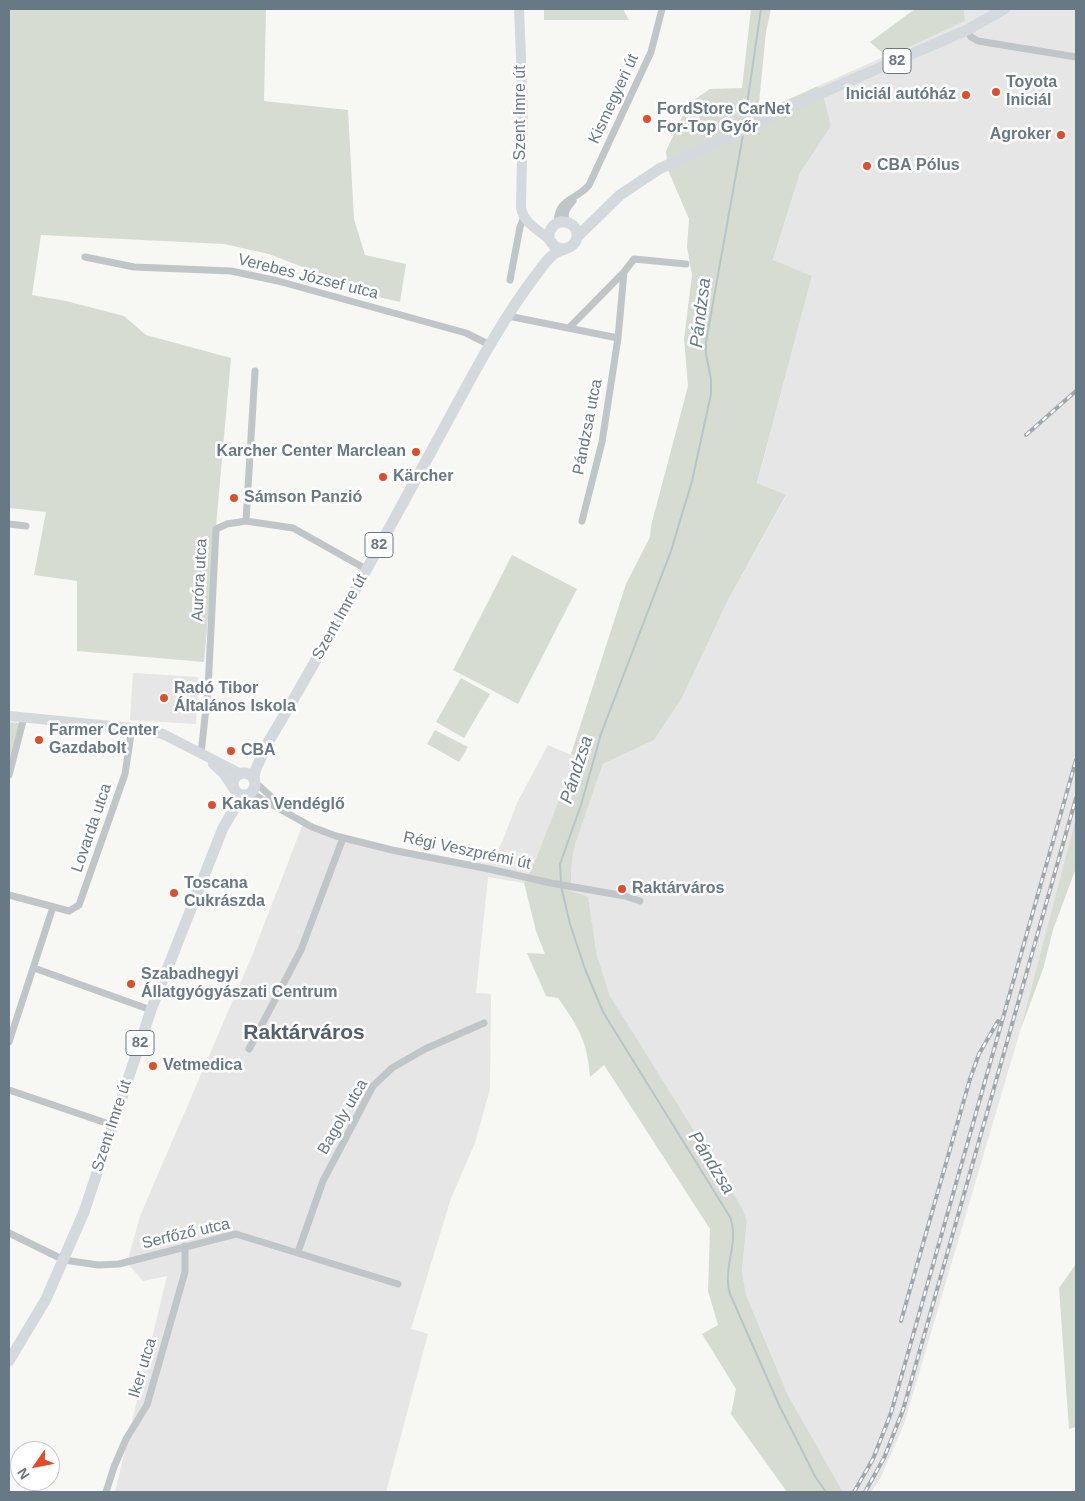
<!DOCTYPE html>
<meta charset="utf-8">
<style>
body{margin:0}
#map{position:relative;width:1085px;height:1501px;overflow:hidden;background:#f7f7f4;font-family:Arial,sans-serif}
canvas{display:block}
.frame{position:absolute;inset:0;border:10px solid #667985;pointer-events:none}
.north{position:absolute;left:10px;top:1441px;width:50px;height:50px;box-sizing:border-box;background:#fff;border:1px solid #c2c9ce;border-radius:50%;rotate:237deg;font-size:14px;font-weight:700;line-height:20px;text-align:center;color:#667985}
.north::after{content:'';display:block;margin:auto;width:18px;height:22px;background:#e24c29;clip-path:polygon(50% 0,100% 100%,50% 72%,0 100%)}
</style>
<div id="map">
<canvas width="1085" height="1501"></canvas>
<div class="frame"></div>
<div class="north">N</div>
</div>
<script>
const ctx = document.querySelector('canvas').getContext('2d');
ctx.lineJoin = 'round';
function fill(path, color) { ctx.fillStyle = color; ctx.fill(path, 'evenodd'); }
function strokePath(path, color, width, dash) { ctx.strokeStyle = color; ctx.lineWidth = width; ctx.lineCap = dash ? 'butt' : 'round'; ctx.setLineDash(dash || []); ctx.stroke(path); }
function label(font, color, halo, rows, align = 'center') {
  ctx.font = font + ' Arial,sans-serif'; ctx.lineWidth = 5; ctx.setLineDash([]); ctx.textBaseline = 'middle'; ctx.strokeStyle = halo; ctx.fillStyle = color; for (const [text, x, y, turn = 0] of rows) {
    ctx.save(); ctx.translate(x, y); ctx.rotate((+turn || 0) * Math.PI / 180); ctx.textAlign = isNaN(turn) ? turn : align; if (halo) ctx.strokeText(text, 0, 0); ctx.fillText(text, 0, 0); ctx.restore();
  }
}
fill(new Path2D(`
 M964 9H1076V817L1020 1031 904 1424 880 1479 871 1492H843L788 1395 746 1295 742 1271 747 1221 610 996 597 955 588 898 571 891V871L574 848 603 764 654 740 682 698 728 600 786 496 757 484 812 276 773 261 800 173 831 126 824 98 818 86 965 21Z
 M133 673 198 677 196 724 130 720Z
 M548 745 576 757 532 868 524 883 488 877 476 993 491 994 490 1089 475 1143 451 1198 411 1329 428 1334 386 1492H115L167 1276 143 1281 127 1263 140 1216 252 956 304 821 312 827 435 858 491 863 503 840 517 803Z`), '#e5e6e5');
fill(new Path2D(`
 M9 9H266L264 101 348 110 354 219 365 255 406 264 400 302 379 297 269 254 224 244 41 235 32 295 66 301 124 316 146 335 231 358 204 662 77 651V581L34 575 46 512 9 508Z
 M544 9H623L629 20H544Z
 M751 9H771L766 32 758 113 818 86 824 98 831 126 800 173 773 260 812 276 757 483 786 495 728 600 682 698 654 740 603 764 574 848 571 871V891L588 897 597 955 610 996 742 1208 747 1221 742 1271 746 1295 788 1395 843 1492H787L731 1414 736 1389 702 1334 718 1325 708 1291 710 1229 604 1065 590 1077C587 1040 579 1028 558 998L546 996 527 953 545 954 536 931 524 883 532 868 576 757 571 754 626 584 650 537 651 526 688 386 684 339 692 275 687 247 689 219 668 170 666 151 688 104 710 89 742 88Z
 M915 9H964L965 21 887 57 870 42Z
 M512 555 577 589 518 704 453 670Z
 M461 678 490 694 464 738 436 722Z
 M9 722 19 723 9 761Z
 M435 730 468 747 459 762 427 744Z
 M1076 817V868L1053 930 1043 969 1020 1031Z
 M1076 1264V1427L1069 1429 1059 1288Z`), '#d7dcd3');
strokePath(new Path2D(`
 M744 125 761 9
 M561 882 560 864 581 805 601 734 671 551 692 481 711 394V379L706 354V342L743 135
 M561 886 570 924 585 969 603 1012 730 1217C740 1242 722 1267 730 1294L779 1405 816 1478 826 1492`), '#b7c4c8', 2);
strokePath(new Path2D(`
 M967 30 971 37 978 41 1076 57
 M567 222C562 215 568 206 573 201
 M557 223C558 197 576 201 589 185L651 52 662 9
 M85 257 134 267 231 271 278 281 466 333 490 345
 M510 280 520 227 524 217
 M508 316 618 338
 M569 328 624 272 634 259 686 264
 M246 521 293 528 366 569
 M582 521 602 442 618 338 624 272
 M9 524 26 526
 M201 754 208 689 216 529 227 524 246 521 255 371
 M9 775 24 717
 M255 782 277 802
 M251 793 312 827 336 836 392 850 489 869 551 883 625 896 640 901
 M9 895 69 911 79 905 125 774 132 728
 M34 968 151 1010
 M9 1042 53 907
 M249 1049 301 950 343 838
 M9 1090 112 1125
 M9 1233 64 1260 98 1265 119 1264 236 1234 398 1284
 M298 1252 323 1181 373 1086 392 1068 425 1049 484 1023
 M106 1492 114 1467 126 1439 147 1405 185 1272V1246`), '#c0c5c8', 7);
strokePath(new Path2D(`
 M519 9 523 107 521 208C524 223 538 230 549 239
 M9 716 132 728 163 734 239 773
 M213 764 223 773 233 788`), '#d4d9dd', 10);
strokePath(new Path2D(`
 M577 237 620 195 659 169 826 91 967 30 1004 9
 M233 784a11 11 0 1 1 22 0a11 11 0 1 1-22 0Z
 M254 779 255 771 267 744C325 648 378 548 432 450 465 390 497 325 539 271 543 265 548 259 554 254 562 248 575 249 577 237 579 218 548 215 549 239L555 247 564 249
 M9 1361 46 1299 84 1212 151 1010 223 828 234 809 244 795`), '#d4d9dd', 11);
const rail = new Path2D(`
 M1026 435 1076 391
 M901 1321 970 1079 979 1054 998 1021
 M854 1492 873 1459 891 1413 1076 760
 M865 1492 884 1458 903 1410 1076 798`);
strokePath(rail, '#9fa7ac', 4);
strokePath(rail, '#fff', 2, [5.5]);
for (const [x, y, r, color] of [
 [996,92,5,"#e24c29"],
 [966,95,5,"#e24c29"],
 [647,119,5,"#e24c29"],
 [1061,135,5,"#e24c29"],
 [867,166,5,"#e24c29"],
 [416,452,5,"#e24c29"],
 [383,477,5,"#e24c29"],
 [234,498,5,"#e24c29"],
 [164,698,5,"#e24c29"],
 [39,740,5,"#e24c29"],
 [231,751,5,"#e24c29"],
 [212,805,5,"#e24c29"],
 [622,889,5,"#e24c29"],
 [174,893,5,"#e24c29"],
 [131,984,5,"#e24c29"],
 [153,1066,5,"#e24c29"]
]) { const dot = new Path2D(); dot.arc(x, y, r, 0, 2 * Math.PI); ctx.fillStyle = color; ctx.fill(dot); strokePath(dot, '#fff', 2); }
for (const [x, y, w] of [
 [897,61,28],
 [379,545,28],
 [140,1043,28]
]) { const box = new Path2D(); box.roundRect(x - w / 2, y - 12.5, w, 25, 4); ctx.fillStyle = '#fff'; ctx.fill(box); strokePath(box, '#667985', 1); }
label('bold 15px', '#667985', null, [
 ["82",897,61],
 ["82",379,545],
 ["82",140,1043]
]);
label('bold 16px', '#667985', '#fff', [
 ["Toyota",1006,83],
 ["Iniciál",1006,101],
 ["Iniciál autóház",956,95,"right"],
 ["FordStore CarNet",657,110],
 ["For-Top Győr",657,128],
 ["Agroker",1051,135,"right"],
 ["CBA Pólus",877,166],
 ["Karcher Center Marclean",406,452,"right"],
 ["Kärcher",393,477],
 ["Sámson Panzió",244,498],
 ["Radó Tibor",174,689],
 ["Általános Iskola",174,707],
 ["Farmer Center",49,731],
 ["Gazdabolt",49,749],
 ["CBA",241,751],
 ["Kakas Vendéglő",222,805],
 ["Toscana",184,884],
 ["Cukrászda",184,902],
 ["Raktárváros",632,889],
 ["Szabadhegyi",141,975],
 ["Állatgyógyászati Centrum",141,993],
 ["Vetmedica",163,1066]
], 'left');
label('16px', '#667985', '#fff', [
 ["Kismegyeri út",614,99,-65],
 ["Szent Imre út",521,113,-90],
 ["Verebes József utca",308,277,14],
 ["Pándzsa utca",588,427,-79],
 ["Auróra utca",200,580,-87],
 ["Szent Imre út",340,617,-61],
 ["Lovarda utca",92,828,-71],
 ["Régi Veszprémi út",467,851,12],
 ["Bagoly utca",343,1117,-60],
 ["Szent Imre út",112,1126,-72],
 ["Serfőző utca",186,1234,-13],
 ["Iker utca",143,1368,-73]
]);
label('italic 18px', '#627a81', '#fff', [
 ["Pándzsa",701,313,-83],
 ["Pándzsa",577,770,-72],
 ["Pándzsa",711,1163,58]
]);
label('bold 21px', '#54616a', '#fff', [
 ["Raktárváros",304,1033]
]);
</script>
